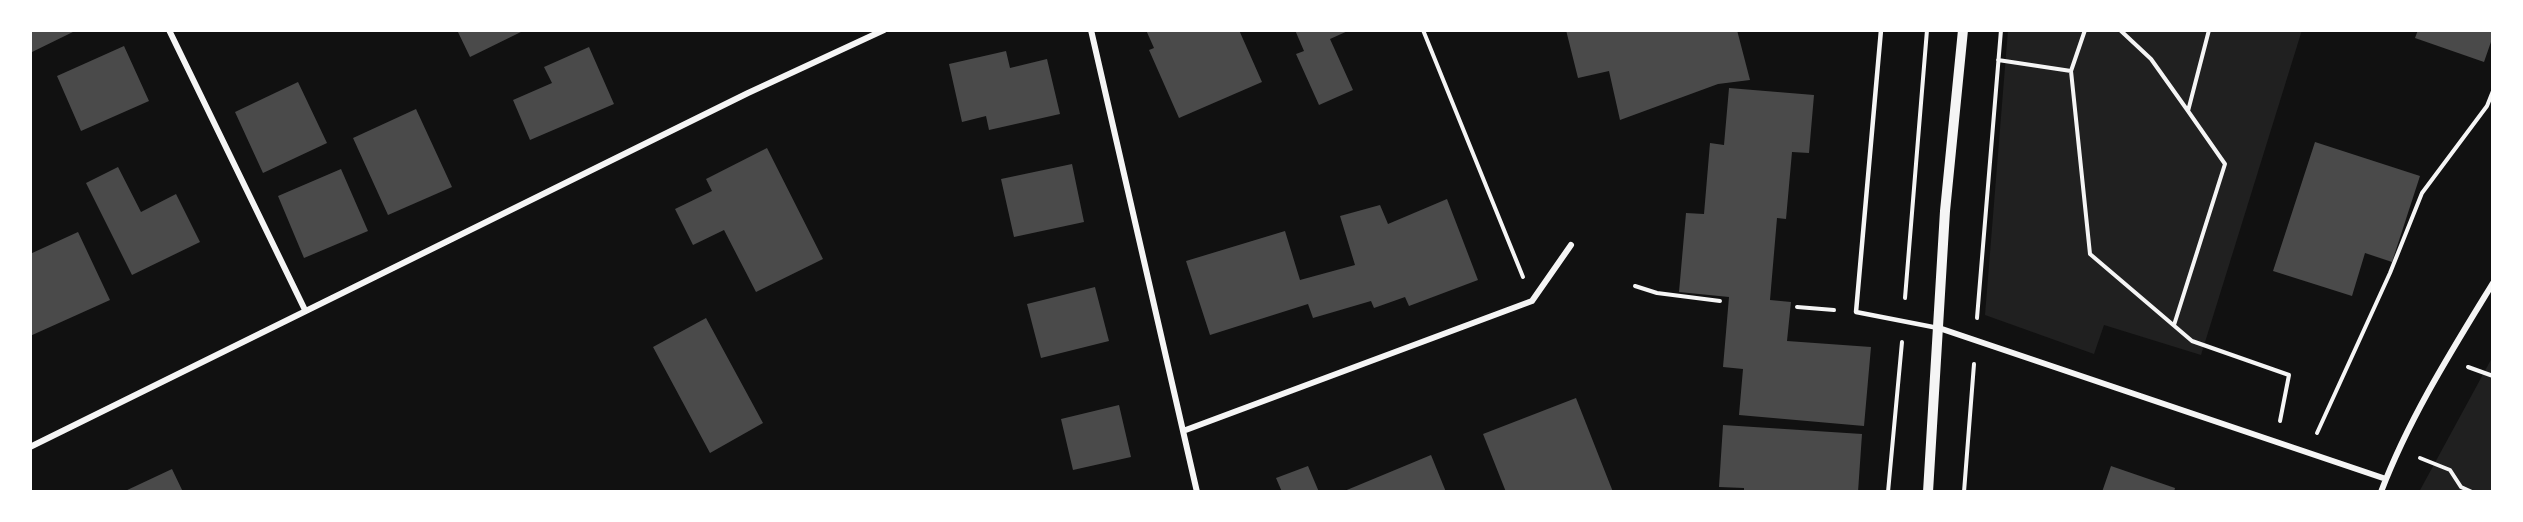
<!DOCTYPE html>
<style>
body{margin:0}
#map{position:relative;width:2523px;height:522px;overflow:hidden;background:#111;font-family:Spectral,serif}
canvas{display:block}
.frame{position:absolute;inset:0;border:32px solid #fff;pointer-events:none}
</style>
<div id="map">
<canvas width="2523" height="522"></canvas>
<div class="frame"></div>
</div>
<script>
const ctx = document.querySelector('canvas').getContext('2d');
ctx.lineJoin = 'round';
function fill(path, color) { ctx.fillStyle = color; ctx.fill(path, 'evenodd'); }
function strokePath(path, color, width, dash) { ctx.strokeStyle = color; ctx.lineWidth = width; ctx.lineCap = dash ? 'butt' : 'round'; ctx.setLineDash(dash || []); ctx.stroke(path); }
fill(new Path2D(`
 M2008 30H2302L2201 355 2104 325 2094 354 1985 315Z
 M2493 356V492H2419Z`), '#202020');
fill(new Path2D(`
 M30 30H77L30 53Z
 M457 30H525L470 57Z
 M1146 30H1239L1262 82 1179 118 1149 50 1154 48Z
 M1295 30H1350L1330 39 1353 90 1319 105 1296 54 1304 51Z
 M1566 30H1737L1750 80 1718 84 1620 120 1609 71 1578 78Z
 M2418 30H2493V36L2484 62 2415 38Z
 M124 46 149 101 81 131 57 76Z
 M589 47 614 104 530 140 513 100 552 83 544 67Z
 M1006 51 1010 68 1047 59 1060 114 989 130 986 116 962 122 949 64Z
 M298 82 327 143 263 173 235 112Z
 M1729 88 1814 95 1809 153 1792 152 1786 219 1777 218 1770 300 1791 302 1787 341 1871 347 1864 426 1739 415 1743 369 1723 367 1729 297 1679 292 1686 213 1704 214 1710 143 1724 145Z
 M416 109 452 187 388 215 353 138Z
 M2315 142 2420 176 2392 262 2365 253 2352 296 2273 271Z
 M767 148 823 259 756 292 724 230 693 245 675 209 712 191 706 179Z
 M1072 164 1084 222 1014 237 1001 179Z
 M118 167 141 212 176 194 200 242 132 275 86 183Z
 M341 169 368 231 304 258 278 196Z
 M1447 199 1478 280 1409 306 1405 297 1374 308 1371 301 1313 318 1308 304 1210 335 1186 261 1285 231 1300 280 1355 265 1340 216 1380 205 1388 224Z
 M78 232 110 300 30 336V254Z
 M1095 287 1109 341 1041 358 1027 304Z
 M706 318 763 423 710 453 653 347Z
 M1576 398 1613 492H1506L1483 434Z
 M1119 405 1131 457 1073 470 1061 419Z
 M1723 425 1862 434 1858 492H1744V488L1719 487Z
 M1431 455 1446 492H1342Z
 M1308 466 1319 492H1282L1276 478Z
 M2111 466 2175 488 2174 492H2102Z
 M172 469 183 492H123Z`), '#4a4a4a');
strokePath(new Path2D(`
 M1423 30 1523 277
 M2120 30 2151 59 2188 111
 M1998 60 2071 71 2090 254 2192 341 2289 375 2280 421
 M2071 71 2085 30
 M1635 286 1657 293 1720 301
 M1905 298 1927 30
 M1797 307 1834 310
 M1977 318 2001 30
 M2174 325 2225 164 2188 111 2209 30
 M2468 367 2493 376
 M2317 433 2390 273 2422 193 2487 106 2493 91
 M2420 458 2450 470 2461 487 2472 492
 M1888 492 1902 342
 M1964 492 1974 364`), '#f5f5f5', 4);
strokePath(new Path2D(`
 M1881 30 1856 312 1938 328`), '#f5f5f5', 4.5);
strokePath(new Path2D(`
 M169 30 305 310
 M1091 30 1197 492
 M1939 328 2386 479
 M1183 431 1532 301 1571 245
 M30 447 748 93 884 30
 M2381 492C2409 418 2452 350 2493 283`), '#f5f5f5', 6);
strokePath(new Path2D(`
 M1928 492 1945 211 1963 30`), '#f5f5f5', 10);
</script>
